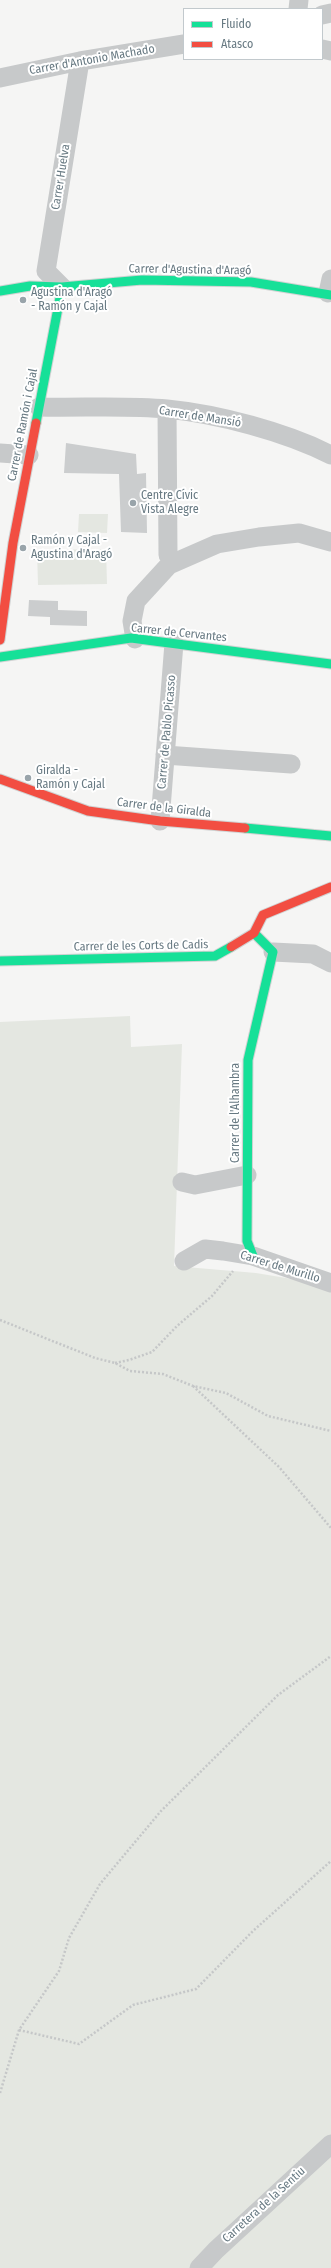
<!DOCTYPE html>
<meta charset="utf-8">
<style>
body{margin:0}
#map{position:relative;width:331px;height:2268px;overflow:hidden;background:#f5f5f4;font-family:"Fira Sans Condensed",sans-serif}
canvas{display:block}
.legend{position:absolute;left:183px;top:8px;width:140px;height:52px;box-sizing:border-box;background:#fff;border:1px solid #c2c9cd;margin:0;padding:5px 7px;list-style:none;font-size:12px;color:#677982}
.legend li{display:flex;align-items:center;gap:8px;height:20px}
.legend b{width:20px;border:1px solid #c2c9cd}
</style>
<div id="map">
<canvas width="331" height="2268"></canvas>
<ul class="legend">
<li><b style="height:5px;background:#16e098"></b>Fluido</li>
<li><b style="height:5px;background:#f24e42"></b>Atasco</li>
</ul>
</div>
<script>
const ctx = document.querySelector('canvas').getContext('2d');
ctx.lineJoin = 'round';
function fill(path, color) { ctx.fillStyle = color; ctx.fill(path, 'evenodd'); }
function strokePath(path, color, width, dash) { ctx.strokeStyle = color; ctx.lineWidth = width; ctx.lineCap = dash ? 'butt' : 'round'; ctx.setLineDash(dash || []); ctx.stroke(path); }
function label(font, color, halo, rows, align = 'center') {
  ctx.font = font + ' "Fira Sans Condensed",sans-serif'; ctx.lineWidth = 4; ctx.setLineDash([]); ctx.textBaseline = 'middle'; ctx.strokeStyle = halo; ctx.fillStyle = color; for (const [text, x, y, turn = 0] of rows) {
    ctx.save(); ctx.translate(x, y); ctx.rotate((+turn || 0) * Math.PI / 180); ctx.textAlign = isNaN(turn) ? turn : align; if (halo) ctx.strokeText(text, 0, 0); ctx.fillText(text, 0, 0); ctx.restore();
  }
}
fill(new Path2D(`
 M79 514H108L107 533 78 532Z
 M106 549 107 584 38 585 37 550Z
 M130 1016 131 1047 182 1044 174 1266 256 1273 298 1280 331 1292V2268H0V1022Z`), '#e4e7e1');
fill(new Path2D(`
 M66 443 136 454 137 474 146 473 147 533 121 532 119 474 64 473Z
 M29 600 58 601V610L87 611V626L50 625V617L28 616Z`), '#cbcdce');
const fast = new Path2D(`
 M0 291 30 286 62 287 142 280 251 282 331 295
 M36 423 62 287
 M0 657 131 638 331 664
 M245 828 331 836
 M0 961 215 956 231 947
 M253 1256 247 1241 248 1060 273 952 254 933`);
const jam = new Path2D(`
 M0 640 13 543 36 423
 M0 779 88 811 160 821 245 828
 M231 947 254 933 263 915 331 887`);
strokePath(fast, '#d0d2d2', 11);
strokePath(jam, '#d0d2d2', 11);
strokePath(new Path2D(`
 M0 1320 95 1358 115 1363 130 1371 163 1374 193 1386 226 1393 268 1416 331 1431
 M115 1363 129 1360 152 1352 177 1326 212 1296 233 1271
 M193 1386 279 1467 331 1528
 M19 2030 79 2044 133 2005 196 1989 253 1931 331 1861
 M0 2093 19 2030 59 1971 69 1938 100 1884 161 1811 278 1695 331 1656`), '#c5c7c8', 2.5, [2, 2]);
strokePath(new Path2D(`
 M298 9 299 0
 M322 15 331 13
 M322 49 331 51
 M0 78 80 61 184 44
 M62 287 46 271 80 61
 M328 293 331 279
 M39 407C81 408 126 405 167 409 218 414 286 432 331 455
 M167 409 168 555
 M0 453 29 455
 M135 639 132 621 136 601 169 565 217 544 259 537 299 533 331 542
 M165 755 291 764
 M160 821 174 643
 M273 952 313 954 331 963
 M182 1182 195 1185 247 1175
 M184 1261 205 1249 223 1251 253 1256 331 1283
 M199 2268 216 2250 331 2144`), '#c7c9ca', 19);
strokePath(fast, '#16e098', 9);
strokePath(jam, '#f24e42', 9);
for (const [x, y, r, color] of [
 [23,300,4,"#99a4aa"],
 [133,503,4,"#99a4aa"],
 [23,548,4,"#99a4aa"],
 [28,778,4,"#99a4aa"]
]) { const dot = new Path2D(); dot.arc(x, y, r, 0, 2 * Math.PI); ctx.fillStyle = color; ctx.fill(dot); strokePath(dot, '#fff', 1.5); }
label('12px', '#677982', '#fff', [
 ["Carrer d'Antonio Machado",92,60,-10],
 ["Carrer Huelva",61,177,-81],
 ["Carrer d'Agustina d'Aragó",190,270,1],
 ["Carrer de Mansió",200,417,9],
 ["Carrer de Ramón i Cajal",23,425,-79],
 ["Carrer de Cervantes",179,633,6],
 ["Carrer de Pablo Picasso",167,732,-85],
 ["Carrer de la Giralda",164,808,7],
 ["Carrer de les Corts de Cadis",141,946,-1],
 ["Carrer de l'Alhambra",236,1113,-90],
 ["Carrer de Murillo",280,1267,17],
 ["Carretera de la Sentiu",264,2205,-42]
]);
label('12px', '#677982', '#fff', [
 ["Agustina d'Aragó",31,293],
 ["- Ramón y Cajal",31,307],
 ["Centre Cívic",141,496],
 ["Vista Alegre",141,510],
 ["Ramón y Cajal -",31,541],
 ["Agustina d'Aragó",31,555],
 ["Giralda -",36,771],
 ["Ramón y Cajal",36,785]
], 'left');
</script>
